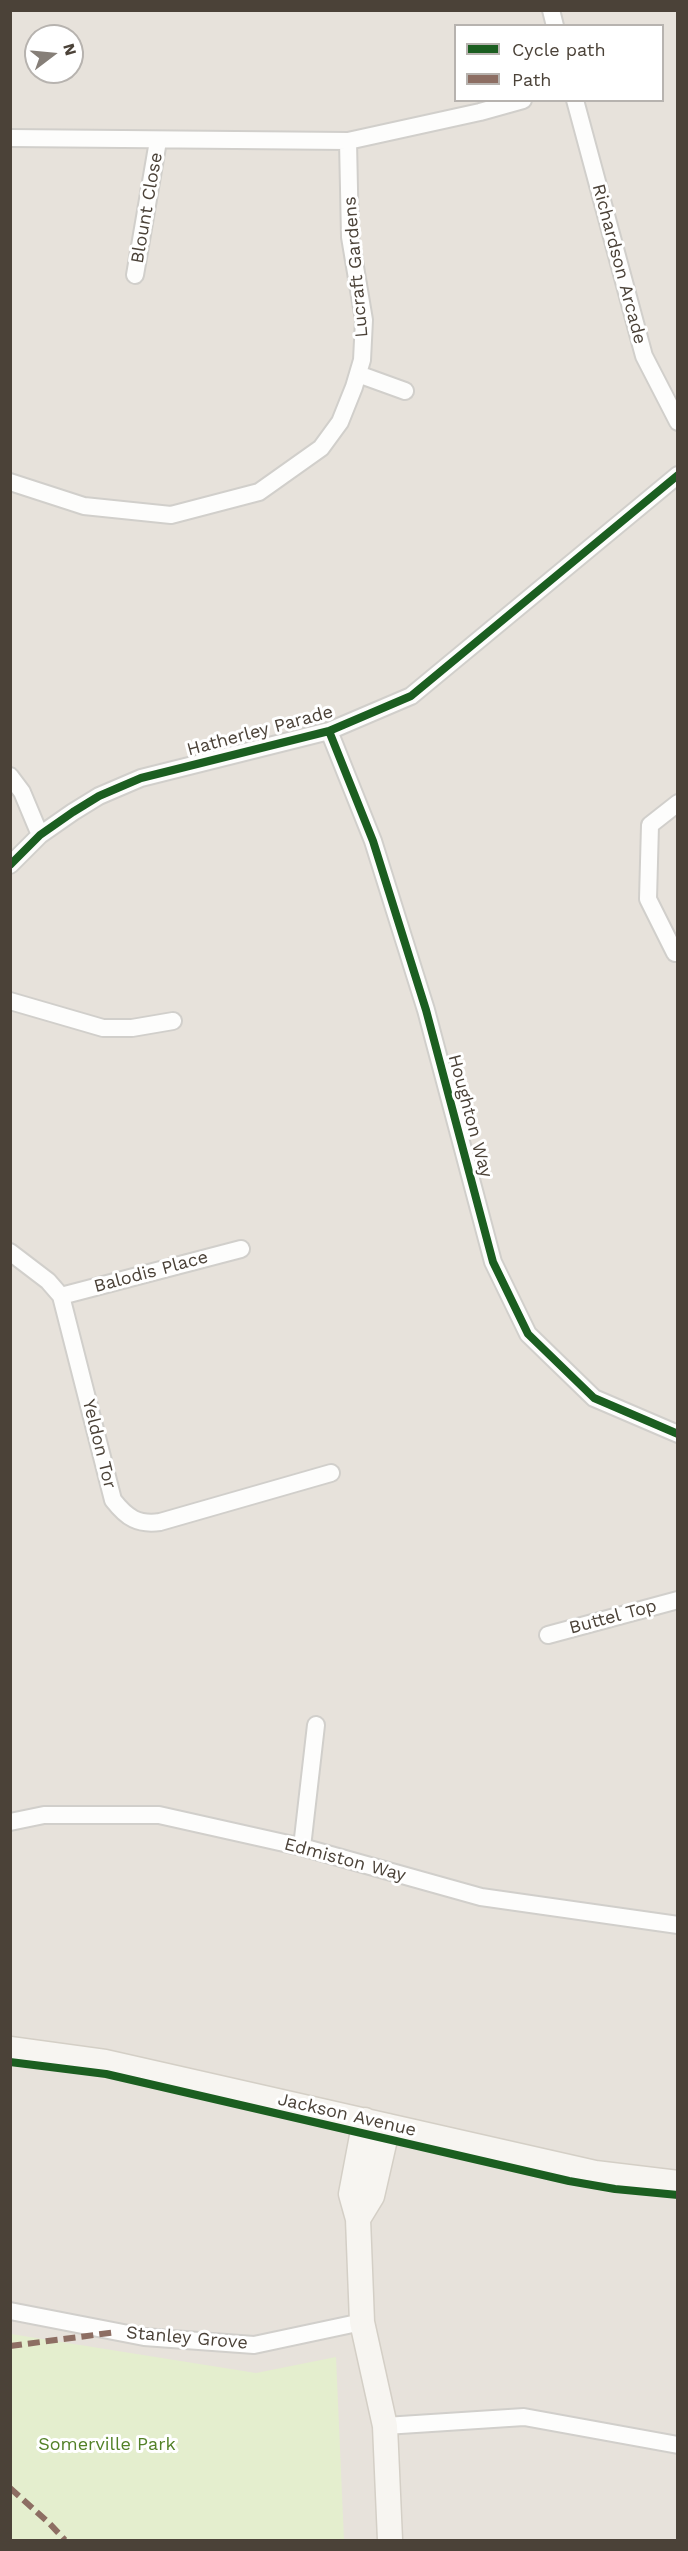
<!DOCTYPE html>
<style>
body{margin:0}
#map{position:relative;width:688px;height:2551px;overflow:hidden;background:#f3f1ee;font-family:"Work Sans",sans-serif}
canvas{display:block}
.frame{position:absolute;inset:0;border:12px solid #4b4238;pointer-events:none}
.legend{position:absolute;left:454px;top:24px;width:210px;height:78px;box-sizing:border-box;background:#fff;border:2px solid #b7b3af;margin:0;padding:8px 10px;list-style:none;font-size:18px;color:#4b4238}
.legend li{display:flex;align-items:center;gap:12px;height:30px}
.legend b{width:30px;border:2px solid #b7b3af}
.north{position:absolute;left:24px;top:24px;width:60px;height:60px;box-sizing:border-box;background:#fff;border:2px solid #b7b3af;border-radius:50%;rotate:74deg;font-size:16px;font-weight:700;line-height:24px;text-align:center;color:#4b4238}
.north::after{content:'';display:block;margin:auto;width:21px;height:27px;background:#867f78;clip-path:polygon(50% 0,100% 100%,50% 72%,0 100%)}
</style>
<div id="map">
<canvas width="688" height="2551"></canvas>
<div class="frame"></div>
<ul class="legend">
<li><b style="height:8px;background:#1b5e20"></b>Cycle path</li>
<li><b style="height:8px;background:#8d6e63"></b>Path</li>
</ul>
<div class="north">N</div>
</div>
<script>
const ctx = document.querySelector('canvas').getContext('2d');
ctx.lineJoin = 'round';
function fill(path, color) { ctx.fillStyle = color; ctx.fill(path, 'evenodd'); }
function strokePath(path, color, width, dash) { ctx.strokeStyle = color; ctx.lineWidth = width; ctx.lineCap = dash ? 'butt' : 'round'; ctx.setLineDash(dash || []); ctx.stroke(path); }
function label(font, color, halo, rows, align = 'center') {
  ctx.font = font + ' "Work Sans",sans-serif'; ctx.lineWidth = 6; ctx.setLineDash([]); ctx.textBaseline = 'middle'; ctx.strokeStyle = halo; ctx.fillStyle = color; for (const [text, x, y, turn = 0] of rows) {
    ctx.save(); ctx.translate(x, y); ctx.rotate((+turn || 0) * Math.PI / 180); ctx.textAlign = isNaN(turn) ? turn : align; if (halo) ctx.strokeText(text, 0, 0); ctx.fillText(text, 0, 0); ctx.restore();
  }
}
fill(new Path2D(`
 M11 11H677V2540H11ZM456 26H662V100H456ZM36 36H72V72H36Z`), '#e7e2db');
fill(new Path2D(`
 M11 2334 256 2373 336 2357 344 2540H11Z`), '#e4eece');
const street = new Path2D(`
 M551 10 555 26
 M575 100 644 356 678 422
 M10 138 348 141 480 112 523 100
 M135 275 158 141
 M358 374 405 391
 M10 482 84 506 171 515 259 492 321 448 340 422 354 387 362 360 364 320 350 237 348 141
 M329 731 373 841 426 1010 493 1262 528 1334 594 1398 678 1434
 M10 776 22 792 40 835
 M10 865 40 835 73 812 99 796 141 778 329 731 411 696 678 475
 M675 953 648 899 650 825 678 803
 M10 1001 103 1028H132L173 1021
 M10 1252 48 1281 61 1296 113 1500C127 1518 138 1525 160 1522L331 1473
 M61 1296 241 1249
 M548 1635 678 1600
 M10 1822 44 1815H159L302 1847 481 1897 678 1925
 M302 1847 316 1725
 M10 2311 144 2337 254 2345 362 2322
 M385 2426 524 2417 678 2445`);
const secondary = new Path2D(`
 M10 2049 105 2062 595 2173 678 2183
 M365 2120 351 2194 358 2219 362 2322 385 2426 390 2540
 M358 2219 372 2196 388 2126`);
strokePath(street, '#d1cfcb', 20);
strokePath(secondary, '#d4cfc6', 27);
strokePath(street, '#fdfdfc', 16);
strokePath(secondary, '#f7f5f1', 24);
strokePath(new Path2D(`
 M10 2346 117 2332
 M10 2488 49 2523 65 2540`), '#8d6e63', 6, [12, 6]);
strokePath(new Path2D(`
 M329 731 373 841 426 1010 493 1262 528 1334 594 1398 678 1434
 M10 865 40 835 73 812 99 796 141 778 329 731 411 696 678 475
 M10 2062 106 2074 569 2181 615 2189 678 2195`), '#1b5e20', 8);
label('18px', '#4b4238', '#fff', [
 ["Blount Close",147,208,-80],
 ["Richardson Arcade",619,264,75],
 ["Lucraft Gardens",356,267,-95],
 ["Hatherley Parade",260,731,-15],
 ["Houghton Way",470,1116,75],
 ["Balodis Place",151,1272,-15],
 ["Yeldon Tor",99,1444,76],
 ["Buttel Top",613,1617,-15],
 ["Edmiston Way",345,1860,15],
 ["Jackson Avenue",347,2115,13],
 ["Stanley Grove",187,2338,5]
]);
label('18px', '#528127', '#fff', [
 ["Somerville Park",107,2445]
]);
</script>
